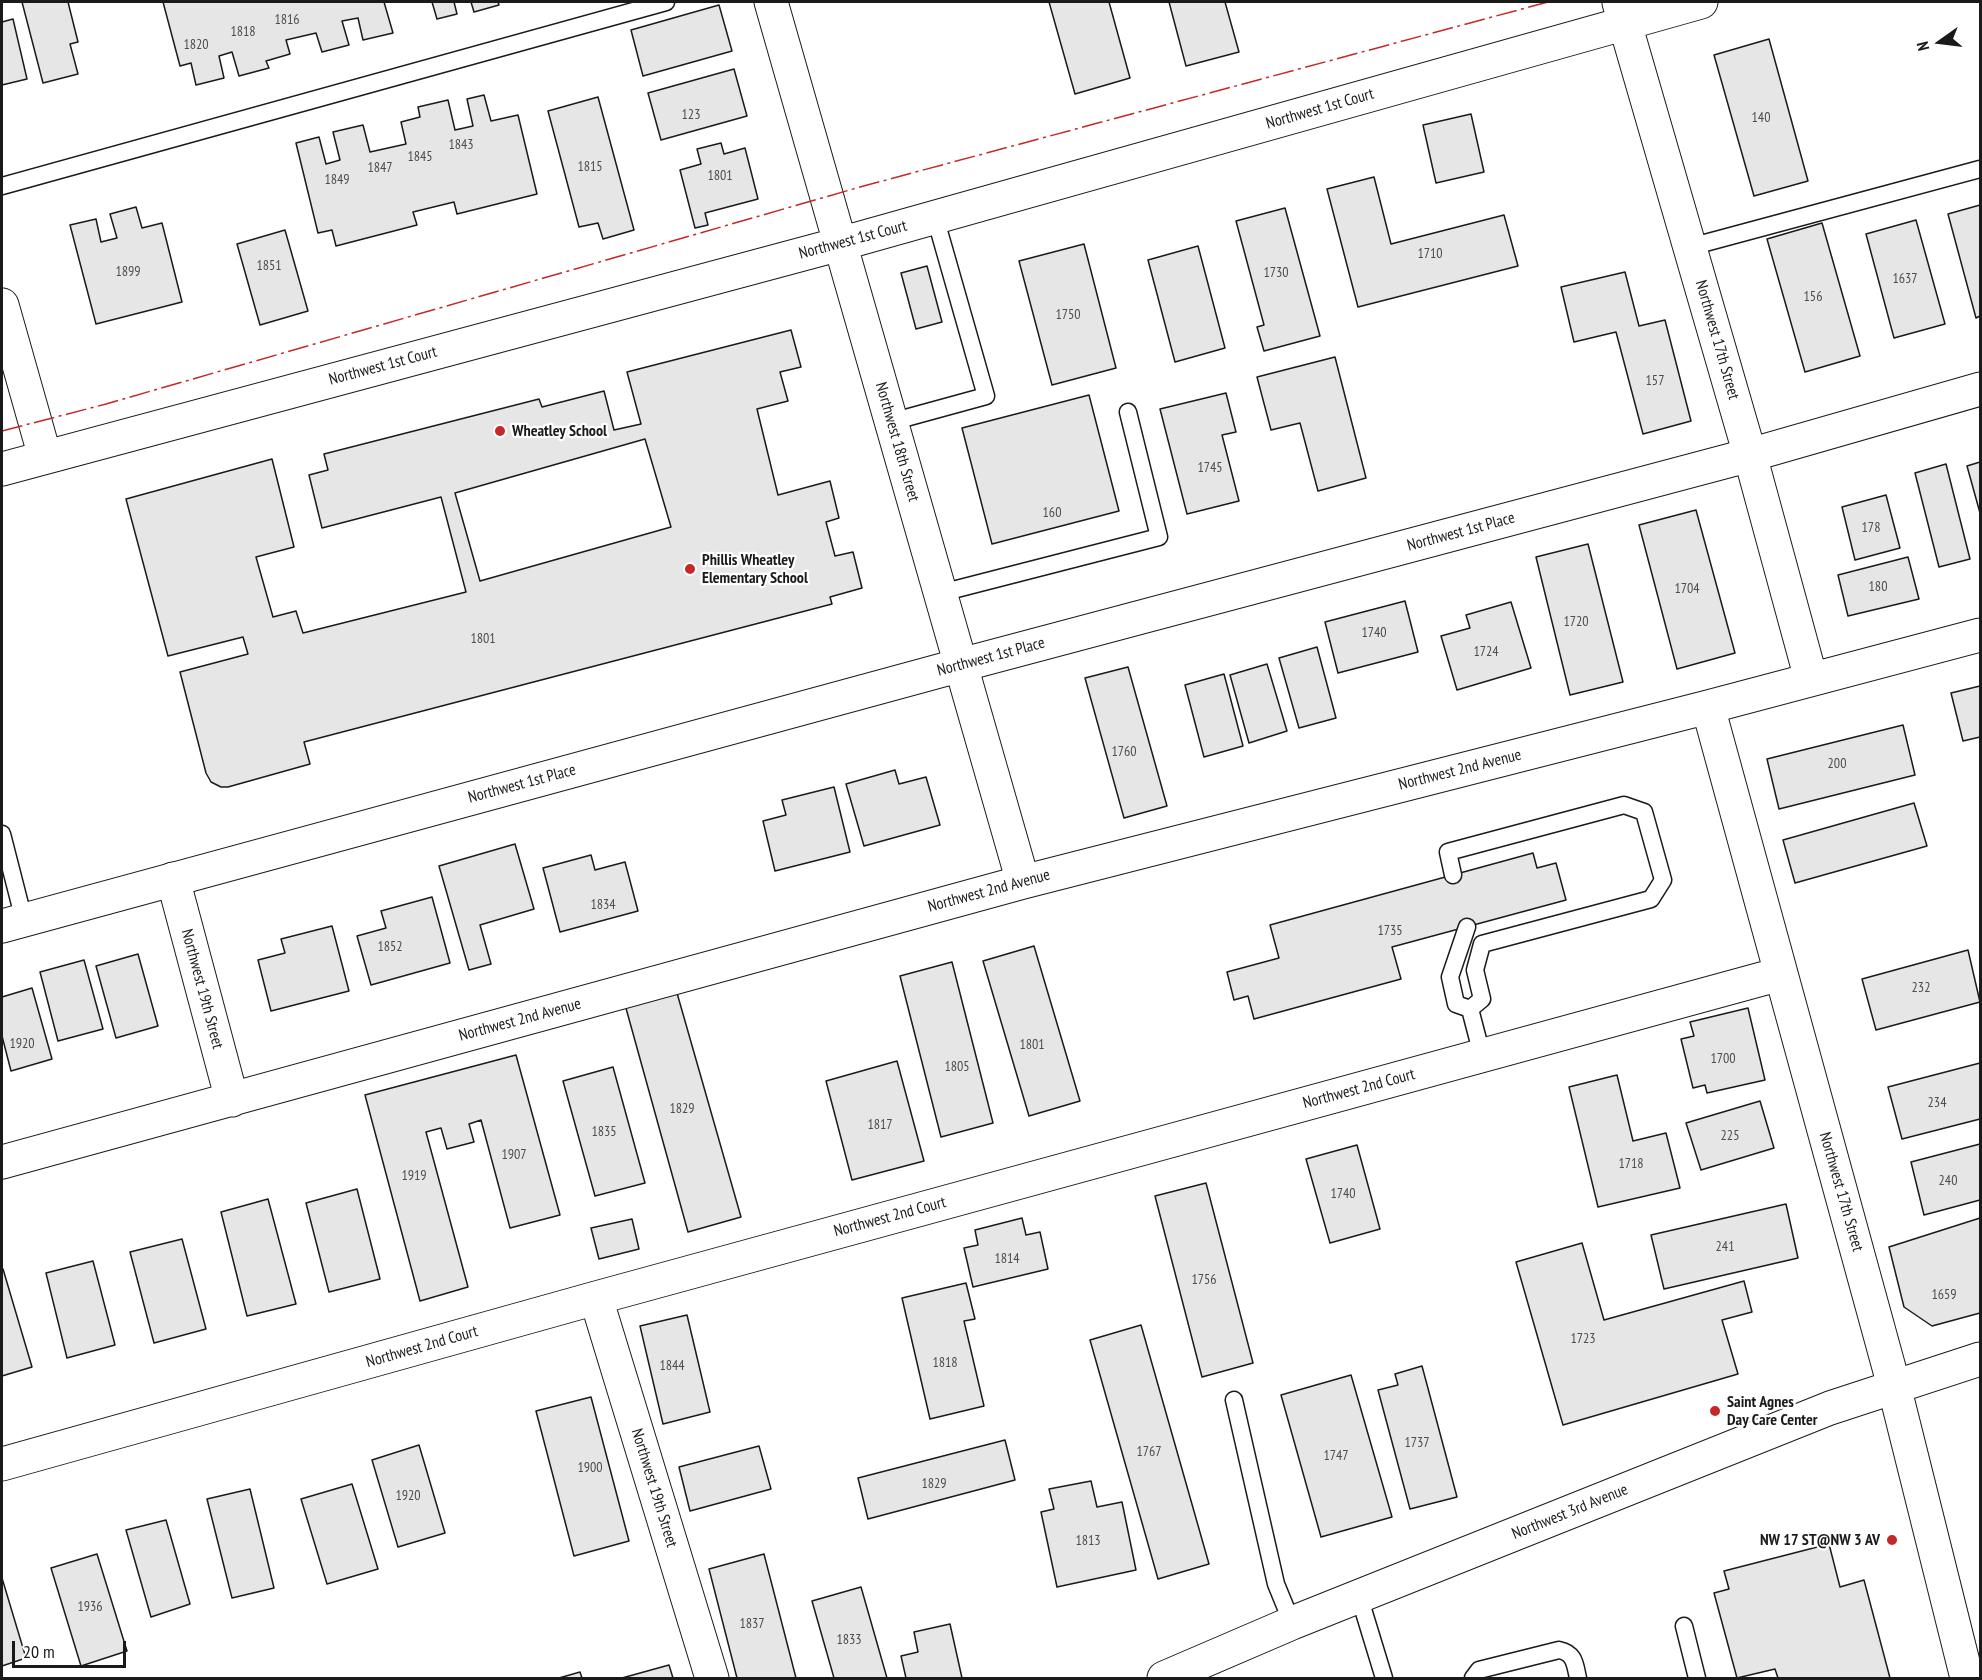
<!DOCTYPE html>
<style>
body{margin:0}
#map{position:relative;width:1982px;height:1680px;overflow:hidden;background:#fff;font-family:"PT Sans Narrow",sans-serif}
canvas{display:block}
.frame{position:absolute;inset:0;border:3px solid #1a1a1a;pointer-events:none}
.north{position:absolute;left:1910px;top:12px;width:60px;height:60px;-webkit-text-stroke:4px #fff;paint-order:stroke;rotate:256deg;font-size:16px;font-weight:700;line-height:24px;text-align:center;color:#1a1a1a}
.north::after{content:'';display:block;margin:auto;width:21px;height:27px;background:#1a1a1a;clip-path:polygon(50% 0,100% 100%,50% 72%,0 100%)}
.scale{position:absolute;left:12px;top:1641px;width:114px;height:27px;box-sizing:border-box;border:3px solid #1a1a1a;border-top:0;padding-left:8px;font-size:18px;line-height:21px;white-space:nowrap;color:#1a1a1a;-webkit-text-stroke:4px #fff;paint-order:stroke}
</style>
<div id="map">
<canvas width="1982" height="1680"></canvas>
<div class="frame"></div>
<div class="north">N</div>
<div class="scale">20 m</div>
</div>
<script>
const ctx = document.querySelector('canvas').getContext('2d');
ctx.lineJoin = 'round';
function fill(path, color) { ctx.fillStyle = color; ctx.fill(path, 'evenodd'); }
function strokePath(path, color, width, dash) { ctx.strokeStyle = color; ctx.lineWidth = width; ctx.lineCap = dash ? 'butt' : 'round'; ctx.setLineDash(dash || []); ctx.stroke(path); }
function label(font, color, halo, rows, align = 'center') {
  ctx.font = font + ' "PT Sans Narrow",sans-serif'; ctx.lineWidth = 4.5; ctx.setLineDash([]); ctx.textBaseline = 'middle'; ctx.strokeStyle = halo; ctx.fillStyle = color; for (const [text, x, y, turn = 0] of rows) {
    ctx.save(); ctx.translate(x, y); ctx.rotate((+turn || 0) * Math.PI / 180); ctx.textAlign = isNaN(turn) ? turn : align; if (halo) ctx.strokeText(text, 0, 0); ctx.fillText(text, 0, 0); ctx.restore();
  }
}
const building = new Path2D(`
 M22 2H68L78 42 70 44 78 74 43 83Z
 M163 2H384L393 33 363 40 358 18 342 21 349 45 322 52 316 33 286 40 290 54 266 61 269 68 239 76 232 52 219 56 224 78 196 85 191 63 180 66Z
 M432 2H454L457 14 437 19Z
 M471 2H498L499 5 474 12Z
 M1049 2H1109L1130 78 1075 94Z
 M1169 2H1225L1239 52 1186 66Z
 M719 5 732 51 643 76 631 30Z
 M13 19 27 79 2 85V22Z
 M1769 39 1808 181 1754 196 1714 55Z
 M734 69 747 116 661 140 648 93Z
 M484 95 491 121 518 115 537 194 457 214 454 202 413 212 417 225 336 246 332 230 318 233 296 143 319 137 326 164 340 160 333 132 363 125 370 152 406 144 401 122 420 117 418 107 448 100 455 130 473 126 467 99Z
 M598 97 634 230 603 239 598 223 579 227 548 111Z
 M1471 114 1484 172 1436 183 1423 125Z
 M721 143 724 154 745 148 758 199 705 213 708 225 695 228 680 170 701 164 697 149Z
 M1374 177 1391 244 1504 215 1518 266 1358 307 1327 189Z
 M1980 205V316L1976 318 1948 214Z
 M136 207 142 228 162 223 182 302 96 324 70 225 96 219 101 242 117 238 110 214Z
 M1285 208 1320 336 1264 351 1257 327 1264 325 1236 221Z
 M1916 220 1945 324 1894 338 1866 234Z
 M1822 223 1860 356 1805 372 1767 239Z
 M285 230 308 311 260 325 237 244Z
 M1084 244 1116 368 1052 385 1019 261Z
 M1198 246 1225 348 1175 362 1148 260Z
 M927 266 942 322 916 329 901 273Z
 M1625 272 1639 326 1665 320 1691 421 1643 434 1616 332 1574 342 1561 287Z
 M791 330 801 367 780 372 788 401 757 409 778 495 830 481 839 518 826 522 835 556 853 552 862 588 830 597 832 604 304 742 310 764 228 787H221L211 782 206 773 180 672 248 654 243 637 168 656 126 499 272 459 294 547 256 557 273 617 296 611 303 633 466 592 441 497 322 528 309 475 328 470 324 454 539 399 542 407 604 391 614 430 641 424 627 372ZM645 439 671 527 480 581 455 493Z
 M1335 357 1366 478 1318 491 1300 423 1271 430 1257 377Z
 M1226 393 1236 432 1222 435 1239 501 1187 514 1160 409Z
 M1089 395 1119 511 992 544 962 428Z
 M1980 462V513L1967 466Z
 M1946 464 1970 559 1939 567 1915 473Z
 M1886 495 1900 548 1855 560 1842 507Z
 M1696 510 1735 653 1677 669 1639 525Z
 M1588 544 1623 682 1570 695 1536 557Z
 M1908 557 1919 599 1848 616 1838 575Z
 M1405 601 1418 652 1338 673 1325 622Z
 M1511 602 1531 668 1457 690 1441 636 1470 628 1466 615Z
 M1317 647 1336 718 1299 728 1279 658Z
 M1267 664 1287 731 1249 743 1230 675Z
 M1128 667 1167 806 1124 818 1085 678Z
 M1224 674 1243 746 1204 757 1185 685Z
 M1980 686V737L1963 741 1951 693Z
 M1903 725 1915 775 1779 809 1767 759Z
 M895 770 899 784 926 777 940 825 864 846 846 784Z
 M834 787 850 852 775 871 763 821 786 815 782 800Z
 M1914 803 1927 846 1795 883 1783 840Z
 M515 844 534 909 480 925 491 964 469 970 439 866Z
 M1533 853 1537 868 1556 863 1566 900 1392 947 1401 979 1254 1019 1248 996 1234 1000 1227 972 1279 958 1270 925Z
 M591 855 595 870 625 862 638 911 560 932 543 868Z
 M432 897 450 963 371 985 357 936 386 928 381 911Z
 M332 926 349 991 271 1011 258 960 285 953 281 939Z
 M1034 946 1080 1101 1029 1116 983 961Z
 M1968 950 1980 1002 1876 1030 1862 979Z
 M138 954 158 1026 116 1038 96 966Z
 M84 960 103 1029 58 1041 40 972Z
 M952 962 993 1123 941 1137 900 976Z
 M675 986 741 1217 688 1232 624 1001Z
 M32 988 52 1059 11 1071 2 1036V997Z
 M1748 1008 1765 1080 1707 1093 1705 1085 1693 1088 1681 1039 1694 1036 1690 1022Z
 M516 1055 560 1215 510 1228 481 1120 469 1124 474 1142 447 1149 441 1128 426 1132 468 1287 420 1301 365 1095Z
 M897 1061 924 1161 852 1180 826 1081Z
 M1980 1063V1119L1902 1139 1888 1087Z
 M613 1067 645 1183 595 1196 563 1081Z
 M1617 1075 1633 1141 1666 1133 1680 1188 1598 1207 1569 1087Z
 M1760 1101 1774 1148 1701 1170 1686 1123Z
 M1980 1144V1200L1924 1215 1911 1162Z
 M1357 1145 1380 1229 1330 1243 1306 1159Z
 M1206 1183 1253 1363 1202 1377 1155 1196Z
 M357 1189 380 1279 329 1292 306 1203Z
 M268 1199 296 1304 247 1316 221 1212Z
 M1786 1204 1798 1258 1664 1289 1651 1235Z
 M1022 1218 1026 1235 1040 1232 1048 1269 973 1287 964 1248 978 1245 975 1230Z
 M1980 1218V1313L1932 1326 1904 1307 1889 1247Z
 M632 1219 639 1249 599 1259 591 1228Z
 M182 1239 206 1329 154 1343 130 1252Z
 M1582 1243 1604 1320 1744 1281 1752 1312 1722 1320 1738 1374 1563 1425 1516 1262Z
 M93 1261 115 1345 67 1358 46 1273Z
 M3 1269 32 1367 2 1376V1270Z
 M966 1283 975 1319 964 1321 984 1406 930 1419 902 1298Z
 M687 1315 710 1412 663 1424 640 1326Z
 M1141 1325 1209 1564 1158 1579 1090 1340Z
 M1422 1366 1457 1497 1410 1509 1378 1390 1398 1385 1395 1374Z
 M1351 1375 1392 1517 1321 1537 1281 1395Z
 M591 1397 629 1541 574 1556 536 1411Z
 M1005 1440 1015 1480 868 1519 858 1478Z
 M419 1445 445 1533 398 1547 372 1460Z
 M759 1446 771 1489 690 1511 679 1467Z
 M1091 1481 1097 1507 1122 1502 1136 1570 1057 1587 1041 1512 1054 1509 1049 1489Z
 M352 1484 378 1569 327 1584 301 1499Z
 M250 1489 274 1588 232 1598 207 1499Z
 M166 1520 190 1604 151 1617 126 1530Z
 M1829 1544 1840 1587 1864 1580 1890 1678H1778L1775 1669 1737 1678 1714 1593 1729 1589 1724 1571Z
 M97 1554 127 1651 81 1666 51 1568Z
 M764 1554 796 1678H737L709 1569Z
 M2 1578 26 1658 2 1666Z
 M861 1587 887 1678H834L812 1601Z
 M950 1624 962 1678H906L901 1656 918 1652 914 1632Z
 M669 1665 673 1678H622Z
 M580 1672 582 1678H559Z`);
fill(building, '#e6e6e6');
strokePath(building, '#1a1a1a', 1.5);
const lane = new Path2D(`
 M2 186 666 2
 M1690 247 1980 169
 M891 422 986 396 935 217
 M941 593 1159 537 1128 412
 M2 834 24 920
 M1453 875 1448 852 1624 805 1644 812 1663 880 1651 899 1482 944
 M1467 927 1450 977 1456 1004 1470 1009 1482 999 1475 970 1482 944
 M1470 1009 1482 1055
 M1234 1400 1276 1584 1292 1623
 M1359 1596 1384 1678
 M1684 1626 1697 1678
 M1473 1678 1479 1670 1559 1650C1575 1653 1575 1665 1578 1678`);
const street = new Path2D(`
 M771 2 1023 882
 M1619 3 1750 455 1811 679
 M2 305 45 457
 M2 469 840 244 1701 2
 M1708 707 1894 1386
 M173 879 232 1100
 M2 1162 1023 882 1708 707 1980 635
 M596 1298 712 1678
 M2 1464 596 1298 1780 974`);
const secondary = new Path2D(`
 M2 926 961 665 1750 455 1980 389
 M1894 1386 1967 1678
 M1164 1678 1292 1623 1830 1408 1980 1359`);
strokePath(lane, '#1a1a1a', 19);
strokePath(street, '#1a1a1a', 35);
strokePath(secondary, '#1a1a1a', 35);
strokePath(lane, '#fff', 16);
strokePath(street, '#fff', 33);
strokePath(secondary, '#fff', 33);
strokePath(new Path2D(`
 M2 431 106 404 860 187 1548 2`), '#c62828', 1.5, [21, 4.5, 3, 4.5]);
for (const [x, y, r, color] of [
 [500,431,6,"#c62828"],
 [690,569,6,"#c62828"],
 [1715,1411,6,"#c62828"],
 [1892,1540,6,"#c62828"]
]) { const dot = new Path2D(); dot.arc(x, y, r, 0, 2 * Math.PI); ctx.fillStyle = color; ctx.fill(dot); strokePath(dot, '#fff', 2); }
label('14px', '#4d4d4d', null, [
 ["1816",287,20],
 ["1818",243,32],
 ["1820",196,45],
 ["123",691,115],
 ["140",1761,118],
 ["1843",461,145],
 ["1845",420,157],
 ["1815",590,167],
 ["1847",380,168],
 ["1801",720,176],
 ["1849",337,180],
 ["1710",1430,254],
 ["1851",269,266],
 ["1899",128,272],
 ["1730",1276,273],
 ["1637",1905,279],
 ["156",1813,297],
 ["1750",1068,315],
 ["157",1655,381],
 ["1745",1210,468],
 ["160",1052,513],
 ["178",1871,528],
 ["180",1878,587],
 ["1704",1687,589],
 ["1720",1576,622],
 ["1740",1374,633],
 ["1801",483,639],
 ["1724",1486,652],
 ["1760",1124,752],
 ["200",1837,764],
 ["1834",603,905],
 ["1735",1390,931],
 ["1852",390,947],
 ["232",1921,988],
 ["1920",22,1044],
 ["1801",1032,1045],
 ["1700",1723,1059],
 ["1805",957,1067],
 ["234",1937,1103],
 ["1829",682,1109],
 ["1817",880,1125],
 ["1835",604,1132],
 ["225",1730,1136],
 ["1907",514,1155],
 ["1718",1631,1164],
 ["1919",414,1176],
 ["240",1948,1181],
 ["1740",1343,1194],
 ["241",1725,1247],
 ["1814",1007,1259],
 ["1756",1204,1280],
 ["1659",1944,1295],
 ["1723",1583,1339],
 ["1818",945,1363],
 ["1844",672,1366],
 ["1737",1417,1443],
 ["1767",1149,1452],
 ["1747",1336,1456],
 ["1900",590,1468],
 ["1829",934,1484],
 ["1920",408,1496],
 ["1813",1088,1541],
 ["1936",90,1607],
 ["1837",752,1624],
 ["1833",849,1640]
]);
label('16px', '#1a1a1a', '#fff', [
 ["Northwest 1st Court",1320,109,-16],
 ["Northwest 1st Court",853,240,-15],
 ["Northwest 17th Street",1717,340,74],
 ["Northwest 1st Court",383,366,-15],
 ["Northwest 18th Street",897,442,74],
 ["Northwest 1st Place",1461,532,-15],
 ["Northwest 1st Place",991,657,-15],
 ["Northwest 2nd Avenue",1460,770,-14],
 ["Northwest 1st Place",522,784,-15],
 ["Northwest 2nd Avenue",989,891,-15],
 ["Northwest 19th Street",202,989,75],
 ["Northwest 2nd Avenue",520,1020,-15],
 ["Northwest 2nd Court",1359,1089,-15],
 ["Northwest 17th Street",1841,1192,74],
 ["Northwest 2nd Court",890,1217,-15],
 ["Northwest 2nd Court",422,1347,-16],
 ["Northwest 19th Street",654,1488,73],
 ["Northwest 3rd Avenue",1570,1512,-22]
]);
label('bold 16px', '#1a1a1a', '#fff', [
 ["Wheatley School",512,431],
 ["Phillis Wheatley",702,560],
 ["Elementary School",702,578],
 ["Saint Agnes",1727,1402],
 ["Day Care Center",1727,1420],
 ["NW 17 ST@NW 3 AV",1880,1540,"right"]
], 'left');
</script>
